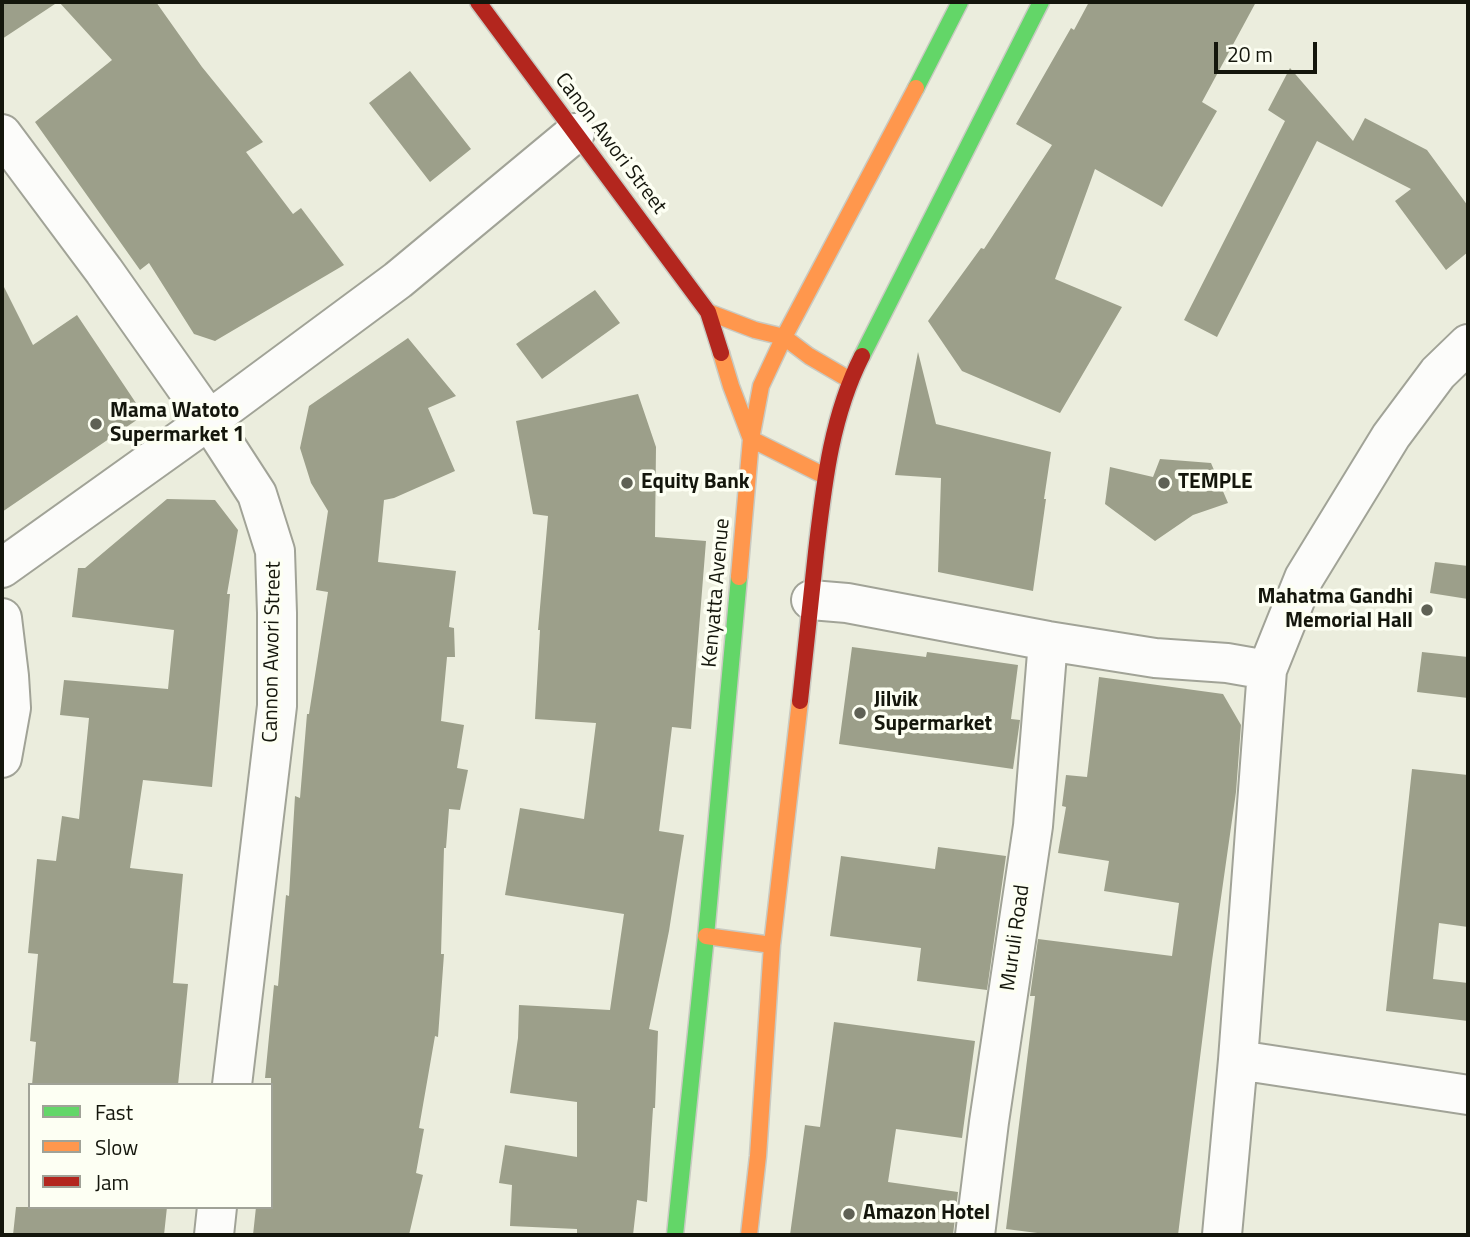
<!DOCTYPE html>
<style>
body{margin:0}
#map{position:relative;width:1470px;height:1237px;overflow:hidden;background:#ebeddd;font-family:"Titillium Web",sans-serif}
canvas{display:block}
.frame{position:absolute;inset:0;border:4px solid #14160c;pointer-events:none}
.legend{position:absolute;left:28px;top:1083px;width:245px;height:126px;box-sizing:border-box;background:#fdfff3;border:2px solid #a0a297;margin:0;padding:9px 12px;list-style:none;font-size:21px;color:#14160c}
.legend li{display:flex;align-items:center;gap:14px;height:35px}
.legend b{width:35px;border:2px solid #a0a297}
.scale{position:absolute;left:1214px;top:42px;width:103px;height:32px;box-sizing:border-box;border:4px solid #14160c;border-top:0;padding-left:9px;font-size:21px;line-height:24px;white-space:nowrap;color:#14160c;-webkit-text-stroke:5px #fdfff3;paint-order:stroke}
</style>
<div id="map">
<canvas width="1470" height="1237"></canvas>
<div class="frame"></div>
<ul class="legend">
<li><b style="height:9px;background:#63d668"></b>Fast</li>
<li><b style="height:9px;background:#ff974d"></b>Slow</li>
<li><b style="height:9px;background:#b3261e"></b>Jam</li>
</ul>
<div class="scale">20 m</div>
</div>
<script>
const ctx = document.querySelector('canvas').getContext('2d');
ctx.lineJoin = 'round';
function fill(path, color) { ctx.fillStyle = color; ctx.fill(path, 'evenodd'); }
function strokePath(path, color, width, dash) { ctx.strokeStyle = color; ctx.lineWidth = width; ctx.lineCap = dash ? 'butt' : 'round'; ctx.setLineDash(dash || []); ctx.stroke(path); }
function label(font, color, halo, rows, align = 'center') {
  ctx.font = font + ' "Titillium Web",sans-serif'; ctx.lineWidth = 7; ctx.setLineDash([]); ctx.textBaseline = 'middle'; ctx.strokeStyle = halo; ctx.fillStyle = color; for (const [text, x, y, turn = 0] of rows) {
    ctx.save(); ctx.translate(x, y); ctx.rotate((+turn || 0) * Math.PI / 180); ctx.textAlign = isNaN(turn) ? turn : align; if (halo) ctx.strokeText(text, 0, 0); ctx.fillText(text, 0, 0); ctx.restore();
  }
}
fill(new Path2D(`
 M2 2H58L2 39Z
 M59 2H156L202 67 263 142 246 152 293 214 301 208 344 265 215 341 194 334 149 263 140 270 35 122 112 60Z
 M1089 2H1256L1202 102 1217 111 1162 207 1095 169 1055 279 1122 307 1060 413 962 371 928 321 981 248 984 249 1052 145 1016 124 1071 28 1074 30Z
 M1290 68 1353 141 1365 118 1427 150 1468 206V252L1446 270 1395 201 1411 189 1317 141 1217 337 1184 320 1285 121 1268 110Z
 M410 71 471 149 430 182 369 103Z
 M2 283 33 345 77 315 144 415 2 512Z
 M595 290 620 323 542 379 516 344Z
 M408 338 456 396 428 408 455 471 394 498 384 500 378 562 456 571 449 627 454 628 455 657H447L441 721 464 725 457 768 468 770 460 810 449 809 446 848H444L441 954H444L438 1037 435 1036 419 1128 424 1129 416 1173 423 1175 409 1235H253L256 1207H271V1078H265L274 985 278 986 286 895 289 896 295 796 300 798 307 714H309L328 592 316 590 328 511 311 483 300 448 309 406Z
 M918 352 936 424 1051 452 1044 499H1046L1033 591 938 572 941 478 895 475Z
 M638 394 656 447 655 537 706 541 691 729 672 727 659 831 684 835 669 931 649 1029 658 1031 655 1108H653L647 1202 637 1200 633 1235H577V1229L510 1226 512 1185 499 1183 505 1145 577 1157V1102L510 1093 518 1038 519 1005 610 1010 624 914 505 895 520 808 584 819 596 723 535 719 540 630H538L548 516 533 514 516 421Z
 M1160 459 1211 463 1228 503 1193 515 1155 541 1105 504 1110 467 1153 477Z
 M167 499 215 500 238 530 227 594H230L212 787 143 780 130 868 183 874 173 983 188 984 178 1085H32L36 1042 30 1041 38 954 28 953 37 859 56 861 62 816 79 819 89 718 60 715 64 680 168 689 174 630 72 617 78 568H85Z
 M1435 562 1468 566V599L1430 593Z
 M852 647 926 657 927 652 1018 665 1011 719 1020 720 1013 769 839 744Z
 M1422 652 1468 657V698L1417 692Z
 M1099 677 1223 694 1241 725 1236 792 1212 961 1178 1235H1053L1006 1229 1035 996H1030L1038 939 1172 956 1179 903 1104 891 1109 861 1058 853 1066 807 1062 806 1066 775 1087 777Z
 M1412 769 1468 775V927L1439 923 1433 979 1468 983V1021L1386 1011Z
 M938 847 1006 856 987 990 917 981 921 948 830 936 841 856 935 869Z
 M834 1022 975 1041 962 1138 896 1129 888 1182 958 1192 953 1235H790L805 1125 820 1127Z
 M16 1207H167L164 1235H13Z`), '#9c9f8a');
const street = new Path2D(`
 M2 134 104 271 209 420 257 494 275 551 277 613V706L232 1085
 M2 568 209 420 398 280 575 133
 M811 600 847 603 1048 641 1155 658 1227 663 1267 670 1304 578 1391 436 1438 373 1468 344
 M2 618 9 676 11 708 2 758
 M1238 1060 1468 1095
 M214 1235 217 1207
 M975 1235 989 1122 1033 826 1048 641
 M1222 1235 1238 1060 1267 670`);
const fast = new Path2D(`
 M916 88 960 2
 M862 356 1041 2
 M675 1235 706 936 739 577`);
const slow = new Path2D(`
 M708 312 755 330 784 337 809 356 850 380
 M721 353 731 386 751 439 825 476
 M739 577 751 439 761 386 784 337 916 88
 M706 936 772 945
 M749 1235 758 1156 772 945 800 701`);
const jam = new Path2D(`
 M478 2 708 312 721 353
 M800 701C805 651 811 602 816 552 824 484 831 417 862 356`);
strokePath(street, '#a1a397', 42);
strokePath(fast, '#c9cac2', 19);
strokePath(slow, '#c9cac2', 19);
strokePath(jam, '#c9cac2', 19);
strokePath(street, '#fcfcfa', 38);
strokePath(fast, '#63d668', 16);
strokePath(slow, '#ff974d', 16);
strokePath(jam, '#b3261e', 16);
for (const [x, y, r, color] of [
 [96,424,7,"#5f6155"],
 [627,483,7,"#5f6155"],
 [1164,483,7,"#5f6155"],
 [1427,610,7,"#5f6155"],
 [860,713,7,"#5f6155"],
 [849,1214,7,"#5f6155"]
]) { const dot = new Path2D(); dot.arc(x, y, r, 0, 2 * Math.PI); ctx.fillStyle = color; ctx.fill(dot); strokePath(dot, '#fdfff3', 2.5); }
label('21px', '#14160c', '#fdfff3', [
 ["Canon Awori Street",610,144,53],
 ["Kenyatta Avenue",717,593,-85],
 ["Cannon Awori Street",273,652,-89],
 ["Muruli Road",1016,938,-82]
]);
label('bold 21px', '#14160c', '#fdfff3', [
 ["Mama Watoto",110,412],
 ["Supermarket 1",110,436],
 ["Equity Bank",641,483],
 ["TEMPLE",1178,483],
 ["Mahatma Gandhi",1413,598,"right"],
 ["Memorial Hall",1413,622,"right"],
 ["Jilvik",874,701],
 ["Supermarket",874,725],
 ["Amazon Hotel",863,1214]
], 'left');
</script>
